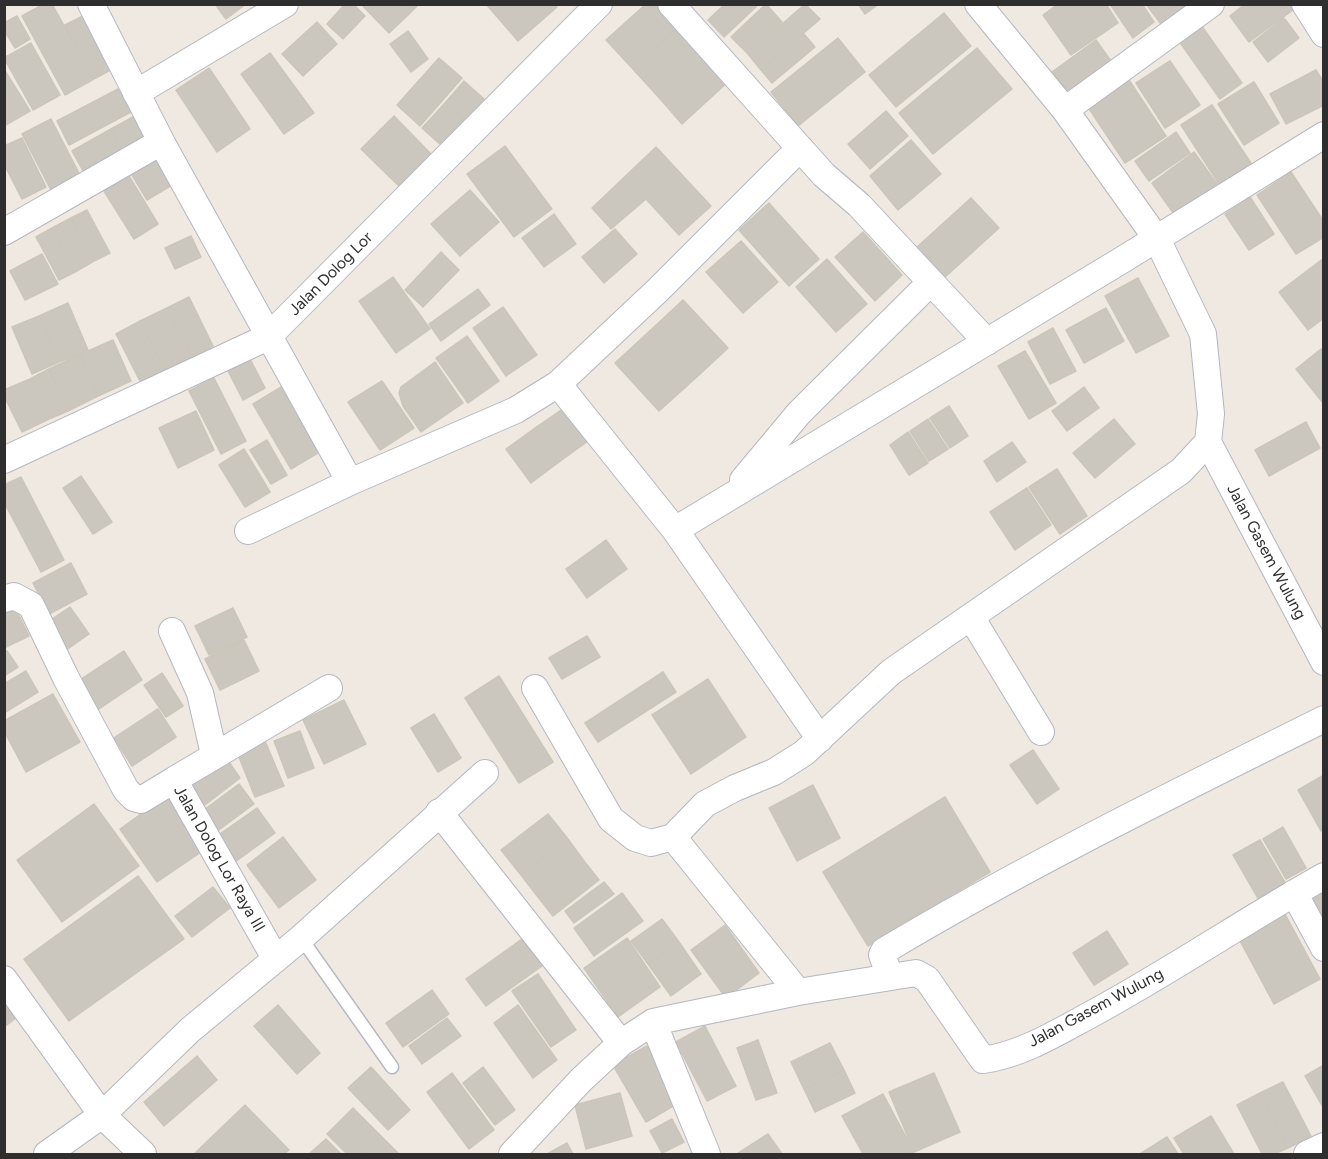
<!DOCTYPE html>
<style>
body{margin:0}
#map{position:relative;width:1328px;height:1159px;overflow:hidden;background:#efe9e1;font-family:Figtree,sans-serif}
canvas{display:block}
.frame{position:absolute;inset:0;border:6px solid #2e2e2e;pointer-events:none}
</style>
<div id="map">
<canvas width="1328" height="1159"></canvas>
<div class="frame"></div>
</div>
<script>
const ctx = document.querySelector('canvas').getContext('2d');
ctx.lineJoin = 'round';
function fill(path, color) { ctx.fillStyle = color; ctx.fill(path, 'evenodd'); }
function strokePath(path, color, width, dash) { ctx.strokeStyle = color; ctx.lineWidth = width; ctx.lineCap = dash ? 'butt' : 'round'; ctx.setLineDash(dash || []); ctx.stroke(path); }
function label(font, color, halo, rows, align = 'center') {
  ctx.font = font + ' Figtree,sans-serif'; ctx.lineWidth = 4.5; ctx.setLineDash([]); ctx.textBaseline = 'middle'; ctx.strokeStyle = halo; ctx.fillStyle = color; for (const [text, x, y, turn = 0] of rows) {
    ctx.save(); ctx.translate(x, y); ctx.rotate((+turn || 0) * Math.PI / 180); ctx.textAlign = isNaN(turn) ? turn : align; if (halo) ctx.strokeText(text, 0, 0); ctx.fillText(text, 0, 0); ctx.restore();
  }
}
const building = new Path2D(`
 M44 4H52L94 79 65 95 22 16Z
 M215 4H246L226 19Z
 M345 4H353L365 16 343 39 327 24Z
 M361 4H399L408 15 389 33Z
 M399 4H419L408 15Z
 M486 4H555L557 7 518 41Z
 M646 4H662L681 25 632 68 606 40Z
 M725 4H759L724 37 708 20Z
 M766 4 782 22 748 54 731 37Z
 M805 4 820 19 761 70 748 54Z
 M858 4H879L865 14Z
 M1058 4H1106L1118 23 1071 55 1043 15Z
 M1110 4H1142L1154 22 1133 38Z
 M1146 4H1188L1161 24Z
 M1245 4H1289L1293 10 1249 42 1230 16Z
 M89 13 116 67 94 79 65 25Z
 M944 13 971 46 896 107 869 75Z
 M17 16 30 39 15 48 4 30V23Z
 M1284 18 1299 38 1268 62 1253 42Z
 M317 22 337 44 303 76 282 54Z
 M681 25 710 58 662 101 632 68Z
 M1201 25 1242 83 1220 99 1179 41Z
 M408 31 428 59 411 72 390 44Z
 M804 34 815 47 772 83 761 70Z
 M838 38 865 72 798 126 771 92Z
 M1096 40 1111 61 1067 92 1052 72Z
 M31 43 60 95 33 110 4 58Z
 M977 48 1012 89 933 154 899 113Z
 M270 53 314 113 284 134 241 74Z
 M439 58 462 78 420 126 397 105Z
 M710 58 730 80 682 124 662 101Z
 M1170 61 1200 105 1165 128 1136 83Z
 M209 68 250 129 217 152 176 90Z
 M4 69 30 111 4 126Z
 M1316 70 1324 83V105L1286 124 1270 94Z
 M1129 80 1166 136 1125 163 1088 107Z
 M464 81 484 99 465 121 445 103Z
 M1254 82 1279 123 1244 145 1218 104Z
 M118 89 131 112 69 145 57 121Z
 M445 103 465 121 442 146 422 128Z
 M1212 105 1251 163 1219 184 1181 125Z
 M886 111 908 136 870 169 848 144Z
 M394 116 433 156 401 188 361 149Z
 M133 117 147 143 125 156 111 129Z
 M51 119 82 179 53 194 22 134Z
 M111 129 125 156 87 178 72 151Z
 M1176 132 1190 153 1149 181 1135 161Z
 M22 138 46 187 22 199 4 164V146Z
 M911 140 941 174 898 210 870 176Z
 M505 146 552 209 514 237 467 174Z
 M656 147 711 206 679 235 646 199 611 229 592 208Z
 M159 150 177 182 147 200 128 168Z
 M1194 152 1217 184 1174 214 1152 183Z
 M1291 172 1324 222V237L1296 254 1257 195Z
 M129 176 158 224 134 239 104 191Z
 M470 190 499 222 460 256 431 224Z
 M1250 197 1274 234 1249 250 1225 214Z
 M971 198 999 228 944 278 916 248Z
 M769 203 819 259 789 286 739 230Z
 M87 210 110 253 94 261 71 218Z
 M554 214 576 244 544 267 522 238Z
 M71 218 94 261 75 272 52 228Z
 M52 228 75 272 59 280 36 237Z
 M615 229 637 254 604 283 582 257Z
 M863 232 902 275 875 301 835 257Z
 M191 236 201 257 175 269 165 248Z
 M741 241 778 282 743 313 706 272Z
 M441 252 459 270 423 307 405 290Z
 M42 254 58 284 25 300 10 271Z
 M1324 258V318L1308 330 1279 292Z
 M827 259 867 304 836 332 796 287Z
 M393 277 430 329 396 353 359 301Z
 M1138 278 1169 336 1136 353 1105 296Z
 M478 289 490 305 441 341 429 324Z
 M189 297 213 346 192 357 167 308Z
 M683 300 728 348 699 375 654 327Z
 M68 303 88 350 59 362 39 316Z
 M503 307 537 355 506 376 473 328Z
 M167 308 192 357 165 370 140 321Z
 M1106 308 1124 341 1084 363 1066 330Z
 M39 316 59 362 32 374 12 327Z
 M140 321 165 370 141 383 116 334Z
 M654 327 699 375 659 411 615 363Z
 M1053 328 1076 371 1050 384 1028 342Z
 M467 336 499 381 468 403 436 358Z
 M113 340 131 381 98 396 79 355Z
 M1321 349 1324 353 1323 403 1296 369Z
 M1025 351 1056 403 1029 419 998 366Z
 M79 355 98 396 68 411 49 369Z
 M250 359 265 388 243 400 228 371Z
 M435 362 463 403 421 432 403 406 399 393 401 387Z
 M49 369 68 411 49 419 30 379Z
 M214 378 246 441 221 454 189 391Z
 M30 379 49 419 22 432 4 396V390Z
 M382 381 414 428 380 450 348 402Z
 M283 386 321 451 291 469 253 404Z
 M1084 387 1099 408 1067 431 1052 411Z
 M949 406 968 436 950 448 930 418Z
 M564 408 588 441 559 462 535 428Z
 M196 411 214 450 178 468 159 428Z
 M928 419 948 449 929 461 910 431Z
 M1114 419 1135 444 1095 478 1073 453Z
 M1306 422 1320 448 1269 476 1255 450Z
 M535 428 559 462 531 483 506 449Z
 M908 432 928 463 909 475 890 445Z
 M267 440 287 475 271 484 250 450Z
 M1012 442 1026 462 997 482 984 461Z
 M244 449 270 492 245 507 219 465Z
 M1057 469 1087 516 1060 534 1029 487Z
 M81 476 112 522 93 534 63 488Z
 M21 477 64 560 41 572 4 502V485Z
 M1027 488 1051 525 1015 550 990 512Z
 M606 540 627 569 587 598 566 569Z
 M71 563 87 594 49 614 33 583Z
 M13 603 29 636 4 648V607Z
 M70 607 89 634 62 653 43 625Z
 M233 608 247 637 209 655 195 626Z
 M587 636 600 657 562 679 549 658Z
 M244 640 259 671 220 690 205 659Z
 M7 651 18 667 4 676V652Z
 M124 651 142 680 96 711 77 682Z
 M26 671 38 692 4 713V684Z
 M663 672 676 692 598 742 585 723Z
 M162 673 183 706 166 717 144 685Z
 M499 676 553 762 519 783 465 698Z
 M708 679 746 737 691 774 652 715Z
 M53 694 80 742 26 772 4 731V721Z
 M344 700 366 744 324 764 303 720Z
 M158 709 176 737 132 766 114 738Z
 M434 714 461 758 438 772 411 728Z
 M300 731 314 768 288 778 274 741Z
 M265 741 284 786 255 797 237 752Z
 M1033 750 1059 789 1037 804 1010 765Z
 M224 755 240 778 201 808 184 784Z
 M1324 775V829L1321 831 1298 790Z
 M239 784 254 804 216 832 201 812Z
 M813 785 840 838 797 861 769 808Z
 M166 796 204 850 157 882 120 829Z
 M945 797 990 872 868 946 823 872Z
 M94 804 139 866 62 922 17 860Z
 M257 808 275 833 235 862 217 836Z
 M548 814 568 839 521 875 501 850Z
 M1283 827 1306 868 1286 879 1263 839Z
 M283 837 316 880 279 908 247 865Z
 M568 839 584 861 538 897 521 875Z
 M1260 840 1287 886 1260 902 1233 855Z
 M584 861 599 880 553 916 538 897Z
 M138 876 184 939 69 1021 24 959Z
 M604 882 614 894 574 923 565 911Z
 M213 887 230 908 192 937 175 916Z
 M1321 891 1324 895V938L1303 901Z
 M622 893 643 921 594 956 574 928Z
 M1285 914 1320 979 1274 1004 1239 939Z
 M662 919 679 942 648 964 631 941Z
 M725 925 759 973 726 998 691 950Z
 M1107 931 1128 964 1094 985 1073 953Z
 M529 934 549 961 486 1006 466 979Z
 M627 938 660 987 618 1017 584 968Z
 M679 942 701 974 671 996 648 964Z
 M538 974 576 1030 551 1047 512 991Z
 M432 990 449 1014 403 1047 386 1023Z
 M4 1004 16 1018 4 1027Z
 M278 1005 320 1053 297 1074 254 1026Z
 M518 1005 557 1060 533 1078 494 1023Z
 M447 1018 461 1036 422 1064 409 1046Z
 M705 1026 736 1086 707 1101 676 1042Z
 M758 1040 777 1093 756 1100 737 1048Z
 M830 1043 844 1070 804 1089 791 1062Z
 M647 1046 680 1102 646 1122 613 1065Z
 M197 1056 217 1080 164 1126 144 1102Z
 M1324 1065V1109L1305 1076Z
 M371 1067 410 1110 388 1130 348 1088Z
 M483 1067 515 1110 495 1125 463 1083Z
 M844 1070 855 1093 815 1112 804 1089Z
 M452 1073 494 1130 469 1149 427 1092Z
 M934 1073 960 1132 914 1152 889 1092Z
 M1283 1082 1311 1136 1288 1148 1260 1093Z
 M620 1093 632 1136 586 1149 575 1105Z
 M1260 1093 1288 1148 1274 1154H1262L1237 1105Z
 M883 1094 914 1152 909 1154H863L842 1116Z
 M245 1105 289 1150 284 1154H194Z
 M353 1108 380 1135 360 1154H347L327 1134Z
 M1211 1116 1234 1154H1184L1174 1138Z
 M672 1119 684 1142 662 1153 650 1131Z
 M768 1134 782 1154H737Z
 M380 1135 399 1154H360Z
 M1167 1137 1178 1154H1140Z
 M326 1139 341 1154H309Z
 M567 1143 573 1154H547Z`);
fill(building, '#cbc7bf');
strokePath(building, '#cbc5ba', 1.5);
const lane = new Path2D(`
 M301 938 392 1067`);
const street = new Path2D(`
 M91 4 163 145 350 482
 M671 4 824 175 859 205 987 342
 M1305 4 1324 34
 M136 93 285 4
 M1065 110 1211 4
 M4 232 154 146 163 145
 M558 384 675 530 820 739
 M1208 442 1324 662
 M4 460 268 337 599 4
 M743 480 799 413 931 282
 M675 530 1122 260 1324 135
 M248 531 350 482 516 410 558 384 658 290 800 148
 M4 599 14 596 31 605 66 678 126 790 134 798 141 800 174 780 275 958
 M971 617 1041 732
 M172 631 200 693 214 754
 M535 688 611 819 635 838 651 843 673 837 798 992
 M174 780 329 688
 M439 812 621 1043
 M673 837 705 804 735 788 774 772 804 753 891 672 1181 471 1208 442 1211 414 1203 334 1157 239 1065 110 978 4
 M1294 893 1324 948
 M890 976 882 955 884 951C1026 866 1175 793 1324 719
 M4 979 102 1115 143 1154
 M653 1022 707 1154
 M47 1154 102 1115 190 1030 301 938 485 773
 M512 1154 581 1080 621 1043 653 1022 798 992 916 973 927 979 983 1060C1020 1055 1055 1034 1088 1016 1168 973 1244 921 1324 876
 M1307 1154 1324 1146`);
strokePath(lane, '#b4b7c1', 15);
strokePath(street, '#b4b7c1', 28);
strokePath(lane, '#fff', 12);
strokePath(street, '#fff', 26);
label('16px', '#2e2e2e', '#fff', [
 ["Jalan Dolog Lor",331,274,-45],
 ["Jalan Gasem Wulung",1266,552,62],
 ["Jalan Dolog Lor Raya III",219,859,60],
 ["Jalan Gasem Wulung",1096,1008,-28]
]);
</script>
